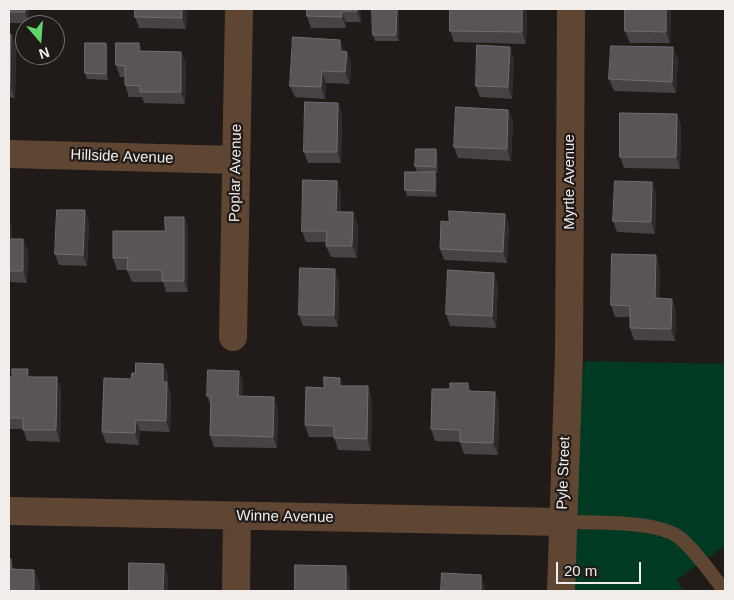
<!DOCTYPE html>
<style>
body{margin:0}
#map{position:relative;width:734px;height:600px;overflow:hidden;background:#201a18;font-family:Arial,sans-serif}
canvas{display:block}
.frame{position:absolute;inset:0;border:10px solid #f1edeb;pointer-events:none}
.north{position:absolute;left:15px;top:15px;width:50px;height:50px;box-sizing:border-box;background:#201a18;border:1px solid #746e6c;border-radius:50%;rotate:162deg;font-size:14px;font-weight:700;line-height:20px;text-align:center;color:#f1edeb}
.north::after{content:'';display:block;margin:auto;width:18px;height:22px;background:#60d56a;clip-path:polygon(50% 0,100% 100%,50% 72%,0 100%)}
.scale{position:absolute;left:556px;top:562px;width:85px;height:22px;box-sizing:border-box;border:2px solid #f1edeb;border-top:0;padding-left:6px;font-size:15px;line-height:18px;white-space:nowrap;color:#f1edeb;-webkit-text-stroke:4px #201a18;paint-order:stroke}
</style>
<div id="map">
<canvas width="734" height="600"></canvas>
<div class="frame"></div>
<div class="north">N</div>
<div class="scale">20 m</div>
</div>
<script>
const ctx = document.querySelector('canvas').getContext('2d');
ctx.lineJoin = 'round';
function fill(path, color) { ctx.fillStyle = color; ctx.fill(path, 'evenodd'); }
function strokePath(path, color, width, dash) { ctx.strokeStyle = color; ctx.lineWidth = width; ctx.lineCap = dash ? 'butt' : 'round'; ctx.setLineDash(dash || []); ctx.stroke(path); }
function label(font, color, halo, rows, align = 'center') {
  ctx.font = font + ' Arial,sans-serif'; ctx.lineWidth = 4.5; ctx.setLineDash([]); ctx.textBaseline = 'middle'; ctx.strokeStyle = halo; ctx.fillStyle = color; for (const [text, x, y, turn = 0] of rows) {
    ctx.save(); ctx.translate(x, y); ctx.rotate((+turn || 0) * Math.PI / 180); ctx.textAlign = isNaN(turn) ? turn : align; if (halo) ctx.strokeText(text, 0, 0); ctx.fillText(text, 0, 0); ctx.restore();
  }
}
fill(new Path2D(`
 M585 361 725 364V546L676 580 684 591H561L562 522Z`), '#013a23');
strokePath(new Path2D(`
 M562 522C591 523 659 520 680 538 696 551 711 574 725 591`), '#5f4633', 14);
strokePath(new Path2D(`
 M9 154 236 160
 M233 337 239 9
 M9 511 562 522
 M236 591 237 516
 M561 591 569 355 571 9`), '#5f4633', 28);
fill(new Path2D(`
 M9 9H29V23H9Z
 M187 9 186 29 139 28 135 17Z
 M307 9H361V22H346V28H311L307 16Z
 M450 9H525L527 12 526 44 454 42 450 31Z
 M671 9 670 43H630L625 31Z
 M399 13V41H375L373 35Z
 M9 34H11L16 45 15 98 9 97Z
 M106 43 108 49V80L87 79 85 73Z
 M139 43 142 51 181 52 186 63 185 104 144 103 142 97H129L125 85V77H120L116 65Z
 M510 47 514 59 512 99 480 97 476 86Z
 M345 52 351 63 350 84 326 83 325 99 295 97 290 86Z
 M678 59 676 93 614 91 609 79Z
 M338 103 342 114 341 163H308L304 152Z
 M508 110 513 121 511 161 458 158 454 147Z
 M677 114 681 126 680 169 624 168 620 157Z
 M438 155V173L435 172 437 178V197L407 196 405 190 417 172 415 166Z
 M652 182 656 194 655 234 617 232 613 221Z
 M341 192V212L358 224 357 258 331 257 326 246V242H306L302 231Z
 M505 214 509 225 507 263 444 260 440 249 449 222Z
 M184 217 188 228V292H166L163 282H132L127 270H117L113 258 165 231Z
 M9 218 12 226 11 239H23L28 251 27 283 9 282Z
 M89 222 87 266 59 265 55 254Z
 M660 267 659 298 676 310 675 341 634 340 630 328V317H615L611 305Z
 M339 280 338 327 303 326 299 315Z
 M498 284 496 328 450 326 446 314Z
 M163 364 168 375 167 383 171 394 170 432 140 431 139 445 106 443 102 432 135 373Z
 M239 371 243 382 242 396 278 408 277 448 214 447 210 435 211 407 207 396Z
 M9 377H30L61 389 60 442 27 441 23 429H9Z
 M340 378 343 386 372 398 371 451 338 450 334 437H309L305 425 324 388Z
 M468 383 471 391 499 403 498 455 464 454 460 442 435 441 431 429 450 389Z`), '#474245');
fill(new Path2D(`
 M25 9H29V23L25 12Z
 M182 9H187L186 29 182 18Z
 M357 9H361V22L357 11Z
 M397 9H398L399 13V41L396 35Z
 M522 9H525L527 12 526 44 522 32Z
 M666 9H671L670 43 666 32Z
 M342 11 346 22V28L342 17Z
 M11 34 16 45 15 98 10 86Z
 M340 40 345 51H340Z
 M106 43 108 49V80L106 74Z
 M139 43 143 55 139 51Z
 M510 47 514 59 512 99 508 87Z
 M673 47 678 59 676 93 672 82Z
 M181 52 186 63 185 104 181 92Z
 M347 52 351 63 350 84 345 72Z
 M322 71 326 83 325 99 321 87Z
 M338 103 342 114 341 163 337 152Z
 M508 110 513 121 511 161 507 149Z
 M677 114 681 126 680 169 676 157Z
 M436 149 438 155V173L436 167Z
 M435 172 437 178V197L435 191Z
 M337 181 341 192V223L336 212Z
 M652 182 656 194 655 234 651 222Z
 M85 210 89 222 87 266 83 255Z
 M353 212 358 224 357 258 352 246Z
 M505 214 509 225 507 263 503 252Z
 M184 217 188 228V292L184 281Z
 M9 218 12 226 11 250 9 244Z
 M23 239 28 251 27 283 23 271Z
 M656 255 660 267 659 309 655 298Z
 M335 269 339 280 338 327 334 315Z
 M494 273 498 284 496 328 492 316Z
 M672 299 676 310 675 341 671 329Z
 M163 364 168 375 167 383 171 394 170 432 166 421 163 382Z
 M28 369 32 380 27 377Z
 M239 371 243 382 242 407 238 396Z
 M57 377 61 389 60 442 56 430Z
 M340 378 344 389 339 386Z
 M468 383 472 395 468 391Z
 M368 386 372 398 371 451 367 439Z
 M495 392 499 403 498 455 493 443Z
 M274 397 278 408 277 448 273 437Z
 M136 420 140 431 139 445 135 433Z
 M11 559 17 575 11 569Z
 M164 564 168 575V591H163Z
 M346 566 350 577V591H346Z
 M34 570 40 585V591H34Z
 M481 575 485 586V591H481Z`), '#302a2c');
const building = new Path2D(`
 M9 9H25V12H9Z
 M135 9H182V18L135 17Z
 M307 9H357V11H342V17L307 16Z
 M372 9H397L396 35H373Z
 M450 9H522V32L450 31Z
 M625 9H666V32L625 31Z
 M9 34H11L10 86H9Z
 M293 37 340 40V51L347 52 345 72 322 71 321 87 290 86Z
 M85 43H106V74L85 73Z
 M116 43H139V51L181 52V92H140V86L125 85V66L116 65Z
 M477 45 510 47 508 87 476 86Z
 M611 46 673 47 672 82 609 79Z
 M305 102 338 103 337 152H304Z
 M456 107 508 110 507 149 454 147Z
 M620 113 677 114 676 157H620Z
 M416 149H436V167L415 166Z
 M405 172H435V191L405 190Z
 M303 180 337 181 336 212H353L352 246H326L327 231H302Z
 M615 181 652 182 651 222 613 221Z
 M57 210H85L83 255 55 254Z
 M449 211 505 214 503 252 440 249 441 221 449 222Z
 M165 217H184V281H162V270H127L128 258H113V231H165Z
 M9 239H23V271H9Z
 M612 254 656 255 655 298 672 299 671 329 630 328V306L611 305Z
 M300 268 335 269 334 315H299Z
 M448 270 494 273 492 316 446 314Z
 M136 363 163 364V382H167L166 421 136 420 135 433 102 432 104 378 131 379 132 373H135Z
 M12 369H28L27 377H57L56 430H23V418H9V377H12Z
 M208 370 239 371 238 396 274 397 273 437 210 435 211 396H207Z
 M324 377 340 378 339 386H368L367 439 334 438V426L305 425 306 387 324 388Z
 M450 383H468V391L495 392 493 443 460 442V430L431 429 432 389H450Z
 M9 559H11V569L34 570V591H9Z
 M129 563 164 564 163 591H129Z
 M295 565 346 566V591H295Z
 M442 573 481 575V591H441Z`);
fill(building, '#595457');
strokePath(building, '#716c6e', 1);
label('15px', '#f1edeb', '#201a18', [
 ["Hillside Avenue",122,157,2],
 ["Poplar Avenue",236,173,-89],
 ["Myrtle Avenue",570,182,-90],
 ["Pyle Street",564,473,-88],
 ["Winne Avenue",285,517,1]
]);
</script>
